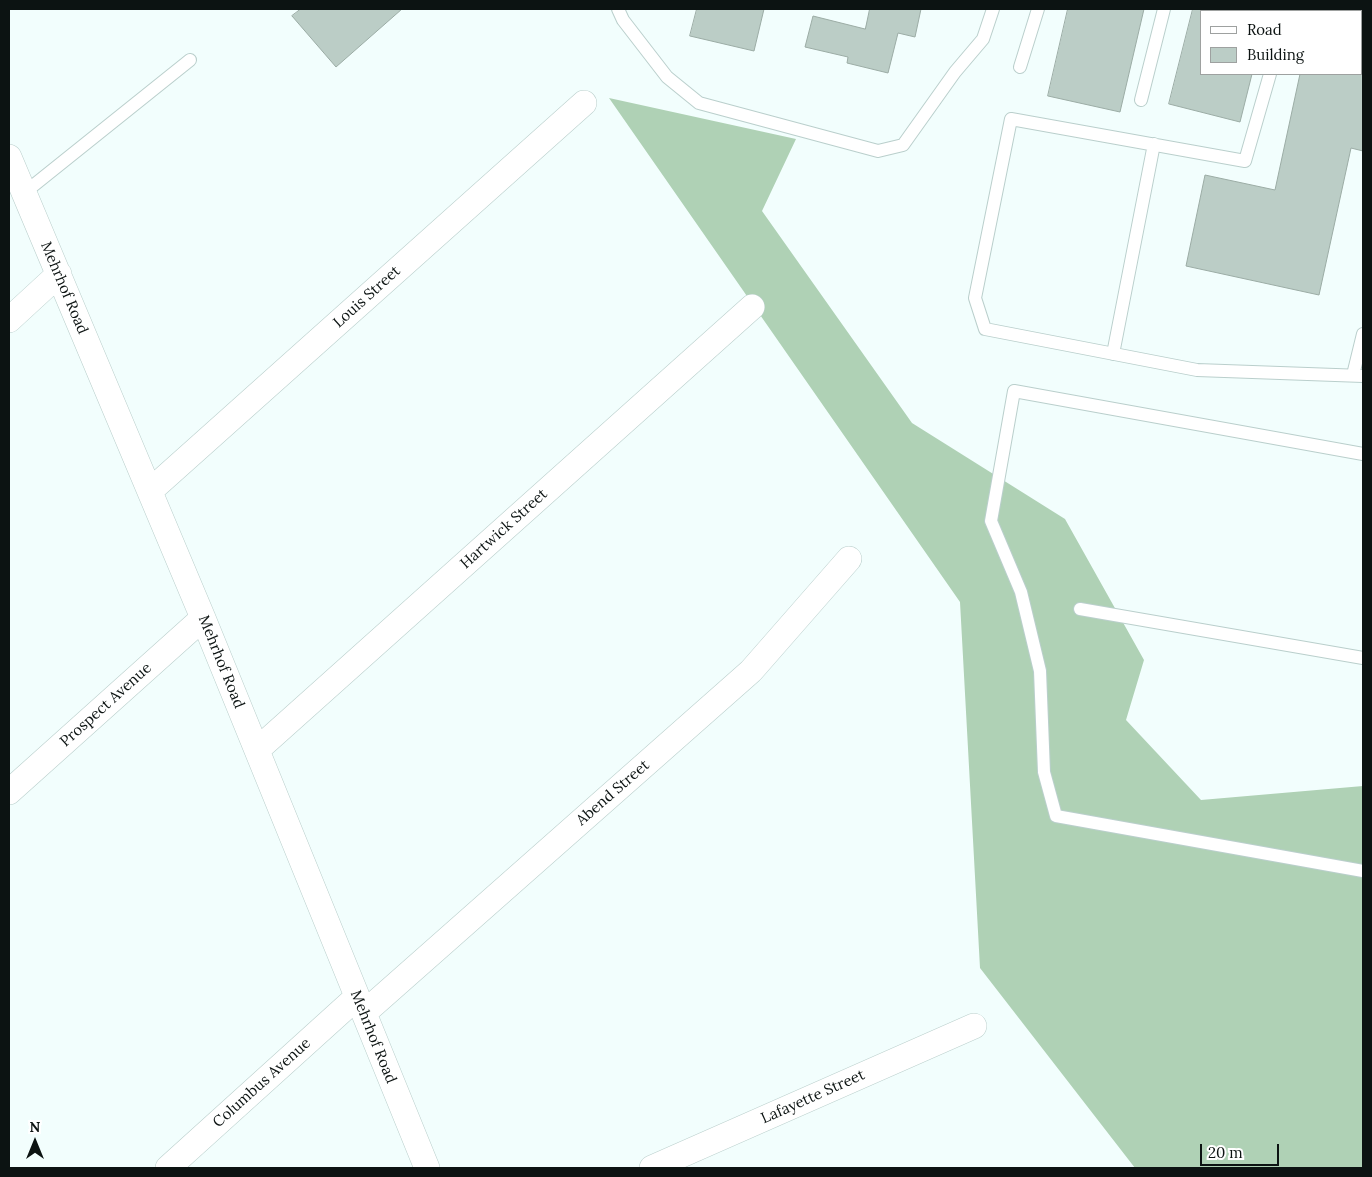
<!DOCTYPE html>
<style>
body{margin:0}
#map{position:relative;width:1372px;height:1177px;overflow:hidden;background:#f2fefd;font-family:Lora,serif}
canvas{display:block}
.frame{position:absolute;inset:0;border:10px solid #0c1312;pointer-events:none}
.legend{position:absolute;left:1200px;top:10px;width:162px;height:65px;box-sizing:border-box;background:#fff;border:1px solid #9ea1a0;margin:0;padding:6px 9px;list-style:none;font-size:15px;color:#0c1312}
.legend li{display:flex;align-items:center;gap:10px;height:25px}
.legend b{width:25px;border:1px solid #9ea1a0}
.north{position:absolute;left:10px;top:1117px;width:50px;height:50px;-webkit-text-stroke:4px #fff;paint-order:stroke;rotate:0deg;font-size:14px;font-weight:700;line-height:20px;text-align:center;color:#0c1312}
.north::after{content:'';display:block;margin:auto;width:18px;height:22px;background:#0c1312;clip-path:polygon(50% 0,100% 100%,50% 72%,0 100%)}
.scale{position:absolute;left:1200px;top:1144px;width:79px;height:22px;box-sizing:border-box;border:2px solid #0c1312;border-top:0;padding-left:6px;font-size:15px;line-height:18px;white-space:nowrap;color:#0c1312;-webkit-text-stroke:4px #fff;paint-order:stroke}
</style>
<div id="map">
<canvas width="1372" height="1177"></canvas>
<div class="frame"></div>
<ul class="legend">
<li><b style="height:6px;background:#fff"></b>Road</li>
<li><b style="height:14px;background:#bbcdc6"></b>Building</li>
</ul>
<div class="north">N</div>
<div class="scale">20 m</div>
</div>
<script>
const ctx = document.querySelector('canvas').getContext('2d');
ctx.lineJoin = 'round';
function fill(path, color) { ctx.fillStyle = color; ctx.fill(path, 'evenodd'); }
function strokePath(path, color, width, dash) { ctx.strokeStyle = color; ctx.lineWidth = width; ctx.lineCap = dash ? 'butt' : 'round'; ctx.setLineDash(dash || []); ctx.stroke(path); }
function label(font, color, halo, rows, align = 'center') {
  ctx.font = font + ' Lora,serif'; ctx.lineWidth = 4; ctx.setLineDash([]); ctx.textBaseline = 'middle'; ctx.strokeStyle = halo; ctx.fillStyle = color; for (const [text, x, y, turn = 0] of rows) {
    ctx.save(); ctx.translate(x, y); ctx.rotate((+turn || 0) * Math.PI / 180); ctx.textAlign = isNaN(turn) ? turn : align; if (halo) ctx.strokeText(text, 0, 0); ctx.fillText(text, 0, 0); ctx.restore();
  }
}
fill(new Path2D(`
 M609 98 796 139 762 211 912 423 1065 519 1144 660 1126 720 1201 800 1363 786V1168H1135L980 968 960 602Z`), '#afd1b5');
const building = new Path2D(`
 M301 9H402L336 67 292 16Z
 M697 9H764L754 51 690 36Z
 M870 9H921L915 37 898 33 888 73 847 63 848 57 805 47 813 16 865 29Z
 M1068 9H1144L1120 112 1048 96Z
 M1193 9H1268V11H1201V74H1252L1240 122 1169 104Z
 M1314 9H1363V151L1351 148 1319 295 1186 266 1205 175 1275 190 1300 74H1361V11H1314Z`);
fill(building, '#bbcdc6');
strokePath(building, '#9baca5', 1);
const service = new Path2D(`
 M618 9 623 20 667 77 699 103 878 151 903 145 955 72 983 39 993 9
 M1288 11 1289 9
 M1020 67 1038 9
 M1270 74 1245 161 1011 119 975 298 985 329 1197 370 1363 376
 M1141 100 1164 9
 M24 193 190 60
 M1113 354 1154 144
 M1353 375 1363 334
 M1363 454 1014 391 991 521 1021 592 1040 671 1044 772 1056 816 1363 871
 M1080 609 1363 658`);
const minor = new Path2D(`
 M9 157 203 618 427 1168
 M9 320 59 274
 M150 491 584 103
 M257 750 752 307
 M9 792 203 618
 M364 1013 751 671 849 559
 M168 1168 357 997
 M652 1168 974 1026`);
strokePath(service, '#bacfcc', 14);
strokePath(minor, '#bacfcc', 26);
strokePath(service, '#fff', 12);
strokePath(minor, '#fff', 25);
label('15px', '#0c1312', '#fff', [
 ["Mehrhof Road",64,288,67],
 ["Louis Street",367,297,-42],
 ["Hartwick Street",504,529,-42],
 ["Mehrhof Road",221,662,68],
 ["Prospect Avenue",106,705,-42],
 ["Abend Street",613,793,-41],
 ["Mehrhof Road",373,1037,68],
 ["Columbus Avenue",262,1083,-42],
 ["Lafayette Street",813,1097,-24]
]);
</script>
